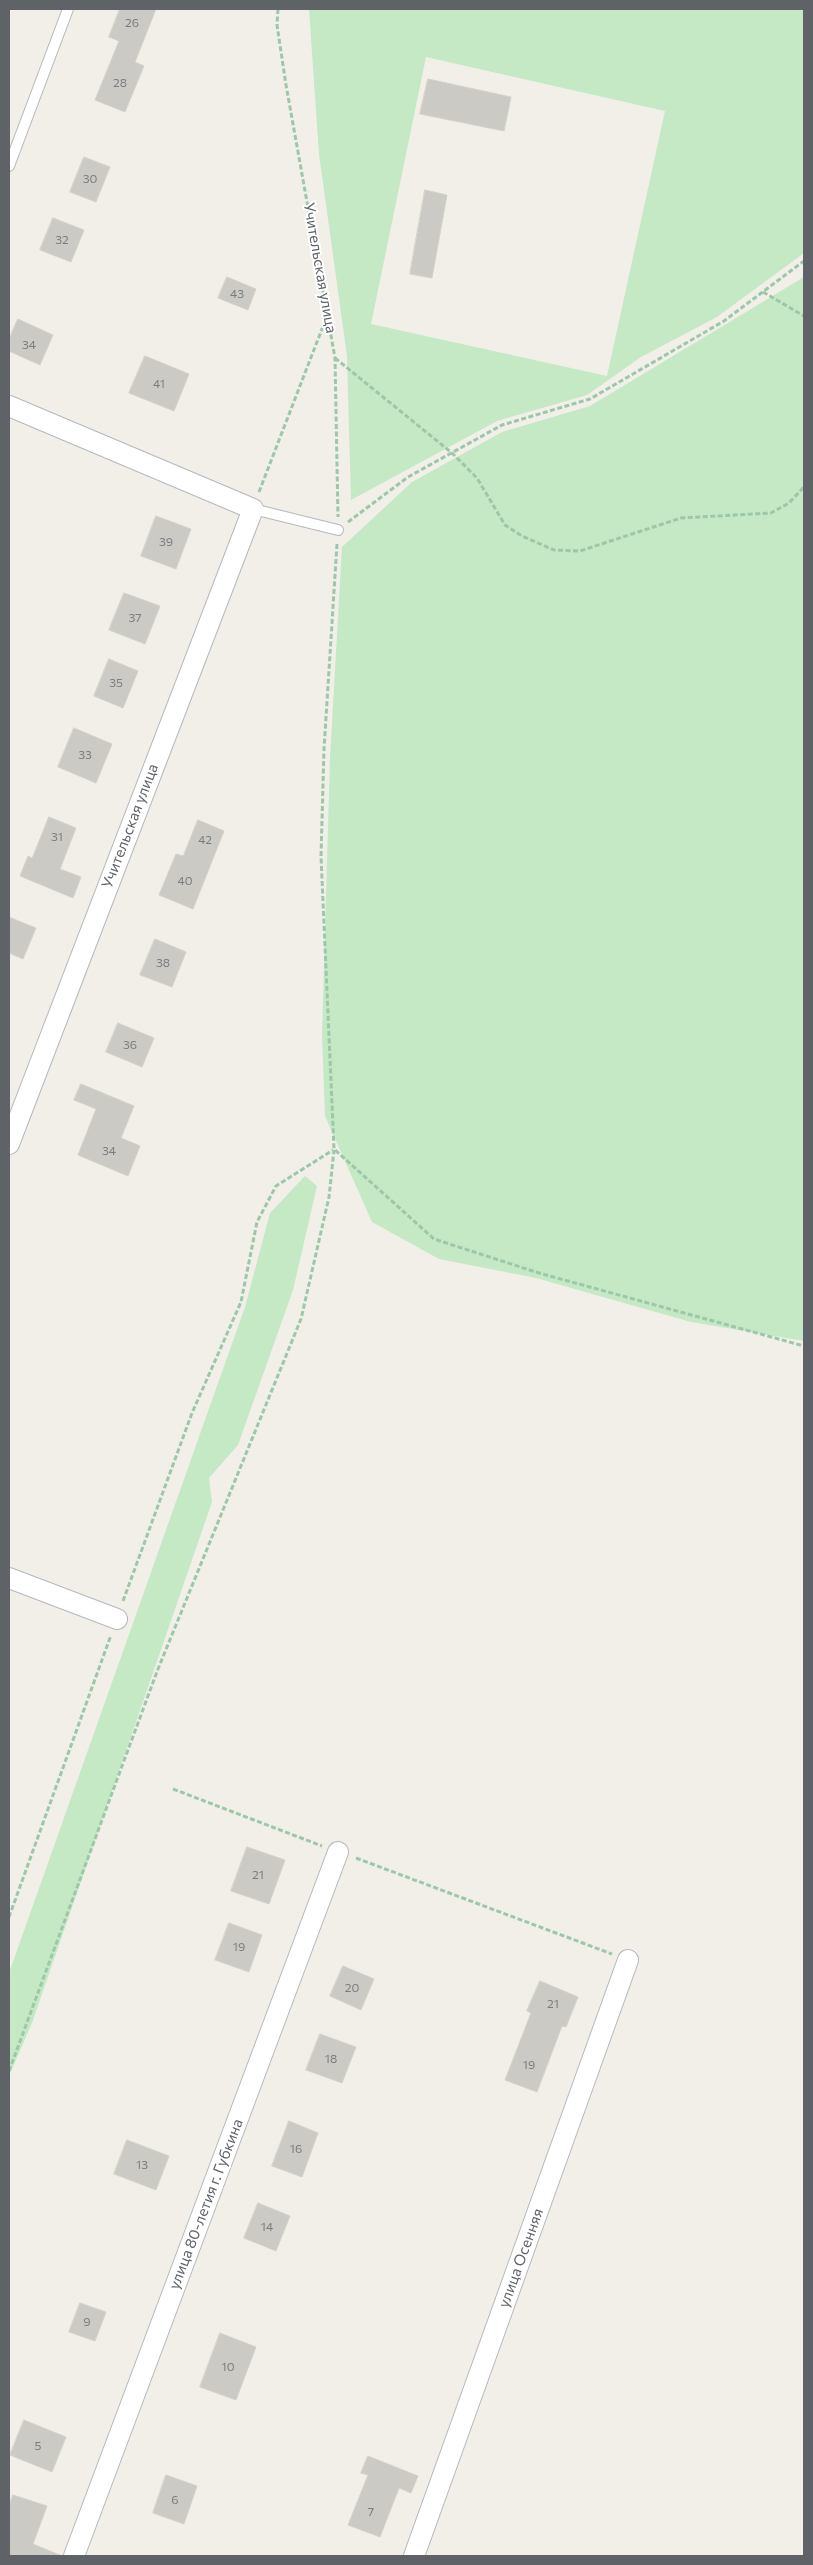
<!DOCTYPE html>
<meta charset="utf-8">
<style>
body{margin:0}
#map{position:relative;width:813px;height:2565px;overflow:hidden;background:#f1efe8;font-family:Commissioner,sans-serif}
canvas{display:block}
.frame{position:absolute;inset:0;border:10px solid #5f6368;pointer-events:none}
</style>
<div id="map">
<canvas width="813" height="2565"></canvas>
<div class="frame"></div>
</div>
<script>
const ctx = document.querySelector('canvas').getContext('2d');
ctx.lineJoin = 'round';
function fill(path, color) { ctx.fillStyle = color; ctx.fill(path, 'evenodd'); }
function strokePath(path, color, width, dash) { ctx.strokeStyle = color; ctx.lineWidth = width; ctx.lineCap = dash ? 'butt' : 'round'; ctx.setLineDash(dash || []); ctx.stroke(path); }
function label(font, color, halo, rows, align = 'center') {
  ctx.font = font + ' Commissioner,sans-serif'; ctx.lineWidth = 4; ctx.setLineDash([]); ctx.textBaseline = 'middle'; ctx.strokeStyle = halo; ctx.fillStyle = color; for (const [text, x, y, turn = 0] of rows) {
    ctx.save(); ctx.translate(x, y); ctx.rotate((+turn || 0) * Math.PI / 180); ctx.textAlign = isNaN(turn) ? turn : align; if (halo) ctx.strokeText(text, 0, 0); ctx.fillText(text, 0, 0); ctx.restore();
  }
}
fill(new Path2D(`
 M309 9H804V253L717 317 641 357 587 395 497 421 351 500 347 356 319 154ZM426 57 665 111 607 376 371 324Z
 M804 277V1341L691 1322 536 1278 439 1259 372 1222 325 1116 322 1035 330 758 342 547 412 482 502 432 590 406Z
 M305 1176 317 1186 293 1290 238 1445 209 1478 212 1502 32 2023 9 2076V1973L245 1307 270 1213Z`), '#c5e8c5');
const building = new Path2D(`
 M120 9H156L135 62 144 66 125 112 95 100 119 41 109 37Z
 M428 79 511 97 504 131 420 114Z
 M84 157 110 167 96 202 70 192Z
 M425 190 447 195 432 278 410 274Z
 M53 218 84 230 71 262 40 250Z
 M227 277 256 289 248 310 218 298Z
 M18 319 53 335 40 365 9 351V339Z
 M145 356 189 374 174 411 129 393Z
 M156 516 191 529 176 569 141 556Z
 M124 593 160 606 145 644 109 630Z
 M109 659 138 671 123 708 94 696Z
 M74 728 112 744 96 783 58 767Z
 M49 817 76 828 60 869 81 877 73 898 20 876 28 856 32 858Z
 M198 820 224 831 193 909 159 895 176 854 183 856Z
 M9 917 36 928 23 959 9 953Z
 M155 939 186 952 172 987 140 975Z
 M118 1023 154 1038 142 1067 106 1052Z
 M81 1084 134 1106 121 1138 140 1146 128 1176 78 1155 96 1109 74 1100Z
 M247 1847 285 1860 269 1904 231 1891Z
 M229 1923 262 1935 249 1972 215 1960Z
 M343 1966 374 1979 361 2010 330 1996Z
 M540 1981 578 1997 566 2027 562 2026 537 2092 505 2080 531 2013 527 2011Z
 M320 2034 356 2047 342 2083 306 2070Z
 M289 2121 318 2133 302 2177 272 2166Z
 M127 2140 169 2156 156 2190 114 2174Z
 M258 2203 290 2216 276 2251 244 2238Z
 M80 2303 106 2312 95 2341 69 2332Z
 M220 2333 256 2347 236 2400 200 2387Z
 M24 2420 66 2437 52 2472 10 2455Z
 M368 2456 418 2476 411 2493 399 2488 380 2537 348 2525 368 2475 361 2473Z
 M166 2475 197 2486 184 2524 153 2513Z
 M13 2495 47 2506 33 2544 62 2556H9V2506Z`);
fill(building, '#cccac5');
strokePath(building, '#d6d1c6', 1);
const lane = new Path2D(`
 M9 166 68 9
 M253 509 338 530`);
const street = new Path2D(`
 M9 406 253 509 9 1144
 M9 1578 117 1619
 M74 2556 338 1852
 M414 2556 628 1960`);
strokePath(lane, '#b5b8bc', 12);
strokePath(street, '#b5b8bc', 22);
strokePath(new Path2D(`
 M278 9 277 25 286 85 335 358 338 517
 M763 292 804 316
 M335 358 452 453 477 478 505 525 522 536 554 550 580 551 681 518 771 513 789 503 804 487
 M259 492 327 316
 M348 522 408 477 502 425 590 399 724 321 804 261
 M337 544 324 749 321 856 334 1149 434 1239 539 1273 804 1346
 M123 1601 192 1413 241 1302 257 1222 276 1186 333 1150
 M173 1789 322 1846
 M356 1858 612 1954
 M9 1917 111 1635
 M9 2071 158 1669 301 1319 329 1197 334 1150`), '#9cc7a9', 3, [5, 2.5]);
strokePath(lane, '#fff', 10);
strokePath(street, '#fff', 20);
label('12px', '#7a7d7f', null, [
 ["26",132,23],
 ["28",120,83],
 ["30",90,179],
 ["32",62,240],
 ["43",237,294],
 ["34",29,345],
 ["41",159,384],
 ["39",166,542],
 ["37",135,618],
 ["35",116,683],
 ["33",85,755],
 ["31",57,837],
 ["42",205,840],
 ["40",185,881],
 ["38",163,963],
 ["36",130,1045],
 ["34",109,1151],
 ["21",258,1875],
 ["19",239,1947],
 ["20",352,1988],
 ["21",553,2004],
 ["18",331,2059],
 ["19",529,2065],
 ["16",296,2149],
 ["13",142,2165],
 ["14",267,2227],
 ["9",87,2322],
 ["10",228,2367],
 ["5",38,2446],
 ["6",175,2500],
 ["7",371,2512]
]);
label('15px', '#5f6368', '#fff', [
 ["Учительская улица",320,268,80],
 ["Учительская улица",130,826,-69],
 ["улица 80-летия г. Губкина",206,2204,-69],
 ["улица Осенняя",521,2258,-70]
]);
</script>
